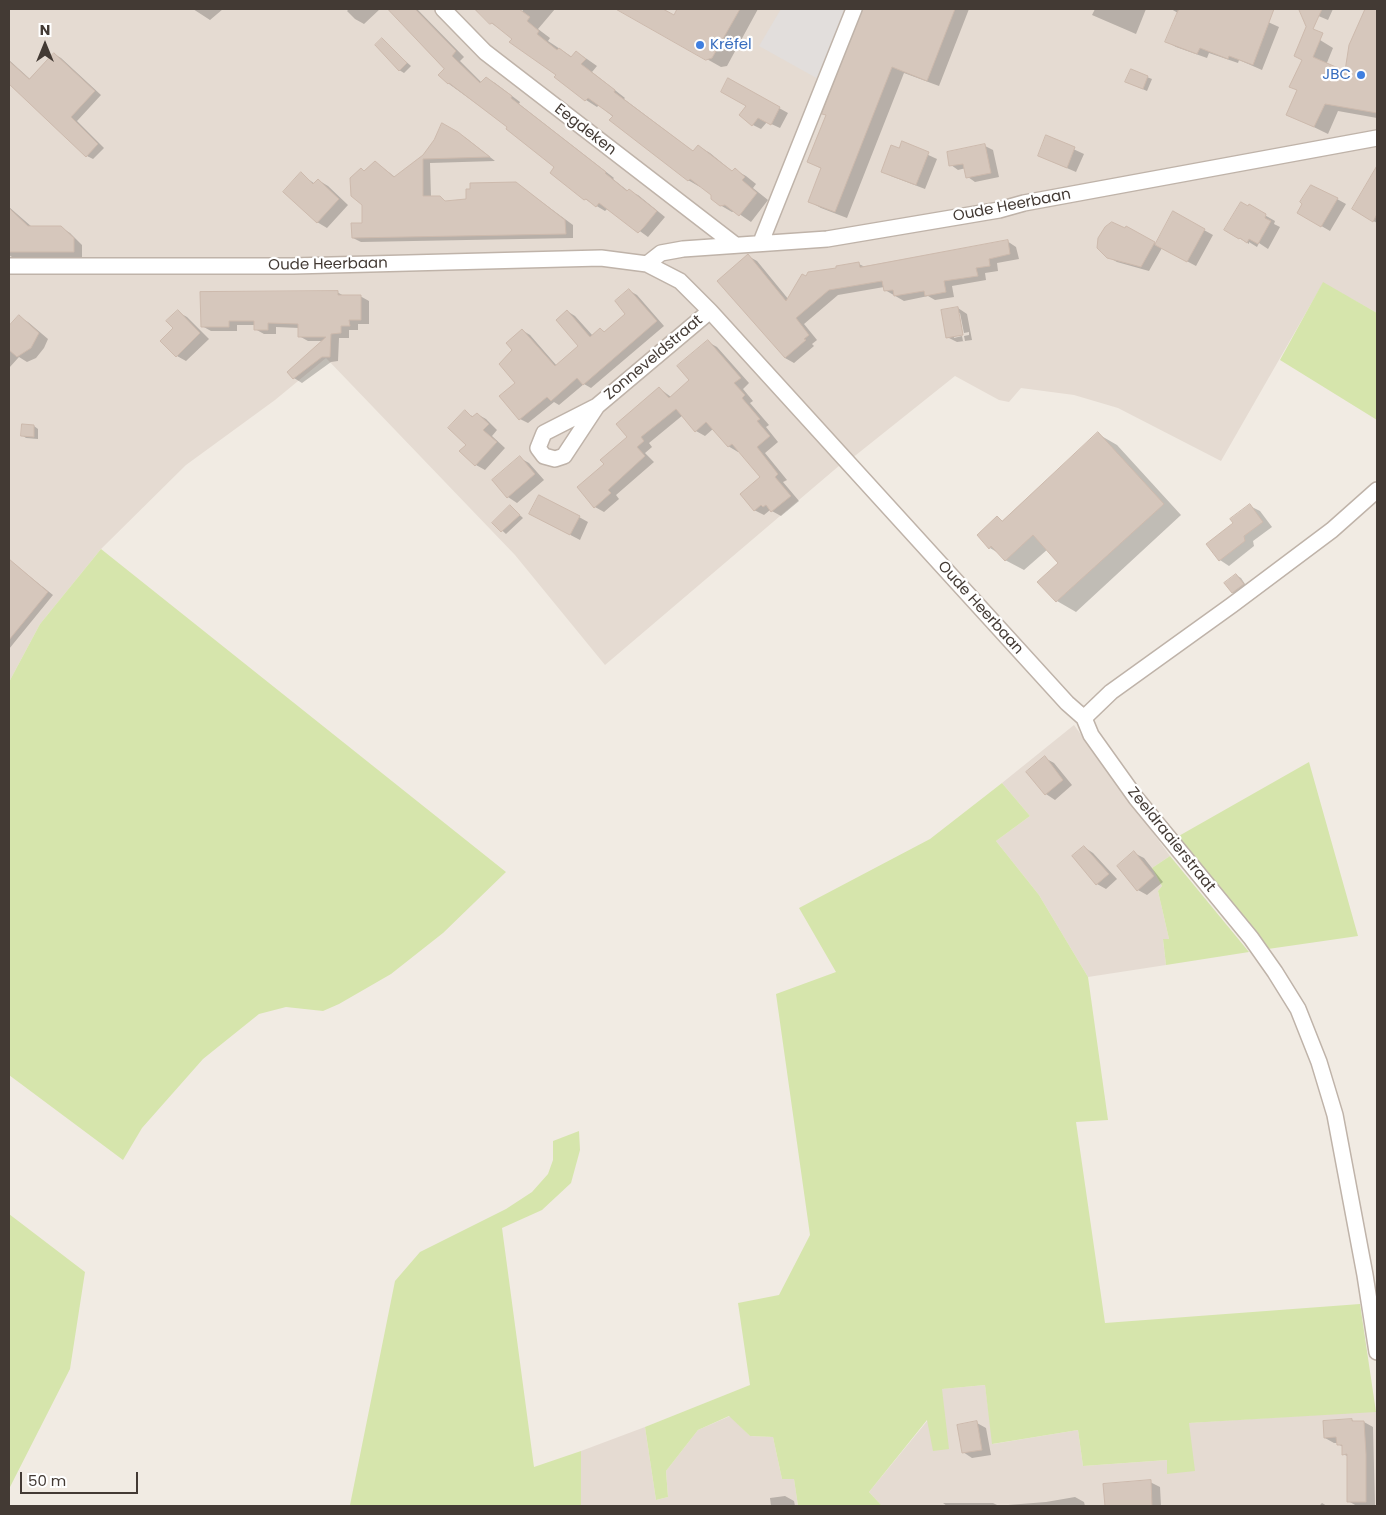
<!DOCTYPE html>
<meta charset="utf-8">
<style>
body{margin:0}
#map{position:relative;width:1386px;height:1515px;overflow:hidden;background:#f1ebe3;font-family:Poppins,sans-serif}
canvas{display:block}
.frame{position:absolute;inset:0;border:10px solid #433a34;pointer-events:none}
.north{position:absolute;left:20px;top:20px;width:50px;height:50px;-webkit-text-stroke:4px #fff;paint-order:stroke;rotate:0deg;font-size:14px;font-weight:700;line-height:20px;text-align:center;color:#433a34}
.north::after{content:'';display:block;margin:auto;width:18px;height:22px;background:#433a34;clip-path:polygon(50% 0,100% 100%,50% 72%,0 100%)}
.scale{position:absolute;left:20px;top:1472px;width:118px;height:22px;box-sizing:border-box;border:2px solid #433a34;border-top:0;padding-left:6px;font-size:15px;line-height:18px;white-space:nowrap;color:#433a34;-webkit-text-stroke:4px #fff;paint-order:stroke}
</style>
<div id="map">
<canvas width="1386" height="1515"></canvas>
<div class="frame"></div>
<div class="north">N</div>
<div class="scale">50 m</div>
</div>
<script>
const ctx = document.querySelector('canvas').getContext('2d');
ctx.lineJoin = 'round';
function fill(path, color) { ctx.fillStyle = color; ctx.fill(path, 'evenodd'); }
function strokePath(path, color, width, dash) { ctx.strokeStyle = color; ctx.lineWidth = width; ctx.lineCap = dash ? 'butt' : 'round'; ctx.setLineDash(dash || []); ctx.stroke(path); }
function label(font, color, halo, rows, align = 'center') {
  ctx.font = font + ' Poppins,sans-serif'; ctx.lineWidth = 4.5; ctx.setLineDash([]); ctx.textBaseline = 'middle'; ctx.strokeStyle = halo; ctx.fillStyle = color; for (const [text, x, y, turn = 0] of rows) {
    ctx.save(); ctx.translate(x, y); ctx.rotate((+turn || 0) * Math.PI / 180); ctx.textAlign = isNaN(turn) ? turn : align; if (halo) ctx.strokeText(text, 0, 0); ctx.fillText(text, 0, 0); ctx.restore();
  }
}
fill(new Path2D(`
 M9 9H1377V313L1323 283 1221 461 1118 408 1074 395 1021 388 1009 402 999 400 955 376 856 455 840 465 605 665 515 555 326 358 275 400 186 465 101 549 40 624 9 682Z
 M1074 725 1170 856 1152 868 1162 886 1158 891 1169 939 1163 940 1166 965 1088 977 1039 895 996 841 1030 816 1002 783Z
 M985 1385 993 1444 1078 1430 1083 1466 1167 1460V1473L1189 1423 1377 1411V1506H882L869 1492 928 1420 941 1389Z
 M730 1416 750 1436 773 1437 782 1479H794L798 1506H581V1451L645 1427 656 1500 668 1497 666 1471 698 1430Z`), '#e5dbd2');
fill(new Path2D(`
 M1323 282 1377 313V420L1280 360Z
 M101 549 506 872 443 933 391 974 339 1004 323 1011 286 1007 259 1014 203 1059 142 1128 123 1160 9 1075V682L40 624Z
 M1309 762 1358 936 1268 949 1177 837Z
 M1002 783 1030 816 996 841 1039 895 1088 977 1108 1120 1076 1122 1105 1323 1360 1304 1376 1412 1189 1423 1195 1471 1167 1474V1460L1083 1466 1078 1430 992 1444 985 1385 942 1389 949 1449 933 1451 927 1420 869 1492 882 1506H798L794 1479H782L773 1437 750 1436 729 1416 698 1430 666 1471 668 1497 656 1500 645 1427 750 1385 738 1303 779 1295 810 1235 776 994 836 972 799 908 930 839Z
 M1170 856 1249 952 1166 965 1163 939H1169L1158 891 1162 886 1152 868Z
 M579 1131 580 1150 571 1183 542 1210 502 1228 534 1467 581 1451V1506H335L350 1505 395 1281 420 1252 506 1209 532 1192 548 1174 553 1160V1141Z
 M9 1214 85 1272 70 1369 9 1489Z`), '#d6e5ac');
fill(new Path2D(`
 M781 9H848L820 80 759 46Z`), '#e2dedc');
fill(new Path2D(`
 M193 9H223L210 20Z
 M349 9H380L364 24 355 19 347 11Z
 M388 9H417L464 57 460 61 482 83 486 78 495 83 520 102 519 104 614 178 613 179 628 191 638 195 665 217 648 237 608 208 605 211 585 199 556 167 509 127 449 84 440 75 446 69 415 35Z
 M475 9H510L517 17 524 9H555L538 29 550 38 548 41 572 57 576 52 587 59 597 66 592 72 625 98 624 99 694 152 698 146 710 153 733 172 735 170 746 176 756 184 753 188 768 200 751 222 735 211 732 212 720 205 713 195 701 185 700 187 688 180 599 105 597 107 586 100 556 77 558 75 502 30 491 23Z
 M624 9H660L674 17 679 9H758L727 66 721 67 625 13Z
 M863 9H969L939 86 904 73 847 218 821 208 810 202 822 169 809 162 827 115 864 13Z
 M1095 9H1146L1136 34 1092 15Z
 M1171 9H1260L1257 17 1279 27 1262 70 1239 60 1238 63 1209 53 1207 58 1176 47 1167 42 1178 13Z
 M1302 9H1333L1328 20Z
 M1367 9H1377V118L1338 111 1328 134 1287 114 1320 40 1333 48 1326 65 1345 73 1351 45Z
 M382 40 411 66 404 73 399 70Z
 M54 54 61 58 101 95 77 121 104 148 93 159 87 156 9 83V60L30 79Z
 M1147 77 1152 79 1147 91 1131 84Z
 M729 80 788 113 780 128 767 122 761 129 753 125 748 105Z
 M443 125 466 138 495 161 430 163 431 197H439L447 202 468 201 516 183 573 225V238L361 242 353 238 363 224 366 172 375 162 395 177 423 156 435 140Z
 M1047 137 1084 154 1076 172 1039 156Z
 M902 143 937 159 925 189 891 176 882 171 900 149Z
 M985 146 993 150 999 177 975 182 968 177 966 168 958 170 951 165Z
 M1374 173 1377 175V223L1353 209Z
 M301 174 315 184 318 180 328 186 348 205 327 228 317 222Z
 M1337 199 1346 204 1330 231 1299 213Z
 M1249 206 1275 221 1274 224 1280 227 1268 249 1259 243 1257 247 1249 242V244L1226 230Z
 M9 207 32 227H60L70 233 82 245V257H12L9 255Z
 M1173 213 1213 235 1196 266 1162 248 1149 271 1117 262 1108 257 1126 228 1156 244Z
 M1007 241 1016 247 1019 259 997 263 998 271 985 273 986 280 952 286 954 297 935 300 928 296 904 301 885 290 884 287 838 295 804 324 817 340 812 344 814 346 794 363 785 358 748 256 757 261 789 300 806 278 859 264 865 267Z
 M630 291 637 295 664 326 591 388 584 384 559 405 554 402 528 423 520 419 514 350 522 330 530 335 557 366 579 346 567 311 575 316 593 336 601 329 605 332 627 314Z
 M337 292 344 296H360L369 301V324H358V330H349V338H339L338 361 331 362 302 383 294 378 323 341H308L299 336V328L276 327V334H264L255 329V325H237V331H211L202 326Z
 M958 308 967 314 972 340 957 342 947 337ZM958 313H960L964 333 969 332V335L964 336 965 341H963L962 336 954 338Z
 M178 312 187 317 209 339 186 361 177 356 175 328Z
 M19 317 28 322 48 339 44 348 36 358 27 362 19 357 9 368V328Z
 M708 342 717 347 749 383 743 389 753 401 750 403 769 425 766 427 778 442 765 453 787 480 783 482 799 501 781 516 770 510 764 515 754 510 762 478 739 450 738 452 728 446 714 428 705 436 696 431 683 415 649 443 652 447 645 453 654 462 616 495 619 499 604 512 595 507 606 464 629 437 659 388 671 397 691 380Z
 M465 412 474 417 477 414 486 419 497 430 492 436 505 448 485 470 476 465 468 445Z
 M34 426 38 429V439L26 438 22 435Z
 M1098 434 1117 445 1181 515 1076 612 1057 601 1039 582 1060 563 1048 549 1024 570 1005 560 1000 554 990 548 997 518 1003 521Z
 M520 458 529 463 544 480 517 503 508 497Z
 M1250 506 1260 511 1272 527 1253 541 1254 546 1229 566 1220 560 1207 544 1235 524Z
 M511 507 523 518 506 534 494 523Z
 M579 517 588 522 580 540 540 519Z
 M9 560 53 595 9 649Z
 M1236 575 1241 578 1247 587 1237 595 1233 593Z
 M1045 758 1054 763 1072 785 1055 800 1046 794Z
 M1084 847 1093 853 1117 879 1106 889 1097 884Z
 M1134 853 1144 858 1163 882 1147 895 1138 890Z
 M1352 1420 1355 1422H1364L1373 1427 1375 1506H1357L1348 1501 1349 1457 1343 1454V1447L1338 1444V1443H1334L1325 1438Z
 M977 1423 986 1428 991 1455 972 1458 963 1452Z
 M1150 1482 1160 1487 1161 1506H1106L1105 1485Z
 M785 1496 794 1501 795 1506H771L770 1498Z
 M1075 1497 1084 1502 1085 1506H947L943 1503H993L997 1505H1008L1046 1502Z
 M1322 1503 1327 1506H1319Z`), '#0003');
const building = new Path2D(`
 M388 9H415L456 51 452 56 480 83 486 77 512 96 511 98 606 172 605 173 627 191 629 189 657 211 644 227 638 233 599 203 596 207 586 199 584 200 550 173 554 167 506 129 507 127 449 83 448 84 438 75 444 69Z
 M475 9H519L530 17 527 21 539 31 537 34 557 50 559 48 571 57 576 51 586 59 581 64 615 90 614 92 693 151 698 145 732 171 735 168 745 177 742 180 757 193 739 216 725 205 720 206 711 199V195L690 179 688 181 609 120 613 116 588 98 585 101 554 77 556 75 509 42 512 39 492 23 490 24Z
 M616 9H663L674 15 677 9H740L712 58 706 60Z
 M863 9H955L927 81 892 67 835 212 808 202 821 168 807 162 826 115 822 114Z
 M1179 9H1274L1253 65 1229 56 1228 59 1200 48 1197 54 1165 42Z
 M1299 9H1322L1313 29 1323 33 1313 57 1345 71 1349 45 1365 9H1377V113L1325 104 1314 127 1286 115 1297 90 1289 87 1302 60 1294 56 1306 27Z
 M382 38 407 63 399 71 375 45Z
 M54 53 95 91 71 117 98 144 86 157 9 84V61L29 79Z
 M1131 69 1148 76 1143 89 1125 82Z
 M728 78 780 107 771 125 758 118 752 126 739 115 746 106 721 92Z
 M442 123 458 132 490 157 423 159V196H440L445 201 466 199V189H470V183L516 182 565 220 566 234 352 238 351 223H362V205L351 196 350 178 361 168 364 171 375 161 394 177 423 155 434 140Z
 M1046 135 1075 147 1067 168 1038 156Z
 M902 141 929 152 916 185 881 172 891 145 899 148Z
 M985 144 991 173 966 178 963 164 949 166 947 152Z
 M1377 166V214L1373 222 1352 209Z
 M301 172 313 184 318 179 339 199 317 223 283 192Z
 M1311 185 1338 198 1321 227 1297 213 1302 204 1300 202Z
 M1241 202 1248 206 1249 204 1266 214 1265 218 1271 221 1258 244 1249 239 1247 243 1240 238 1239 239 1224 230Z
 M9 208 28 226H61L74 238V252H9Z
 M1173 211 1205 229 1187 262 1155 245Z
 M1112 222 1125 228 1126 226 1155 242 1141 267 1107 258 1097 248 1098 238 1105 227Z
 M1008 240 1010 254 989 259 990 266 976 268 978 276 944 281 946 292 925 296 924 291 894 296 893 290 884 291 882 281 829 290 796 318 809 335 804 339 806 340 785 358 717 281 748 254 786 301 802 274 806 276 808 272 836 268V266L859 262 860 267Z
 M629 289 657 321 583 385 577 378 551 401 547 397 519 420 499 396 515 383 499 364 512 350 506 343 522 329 555 366 578 346 556 320 567 310 590 337 600 328 604 332 625 314 615 301Z
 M338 291V295H361V320H349L350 326H341V333L331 334 330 357H322L293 379 287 372 326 337H298V324L268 323V330H254V321H229V327H201L200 292Z
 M958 307 963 335 946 338 941 310Z
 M178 310 200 333 176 357 160 341 173 328 166 321Z
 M19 315 39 333 31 348 17 357 9 350V326Z
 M708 340 741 378 734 383 745 395 742 398 760 419 757 421 770 436 757 447 778 474 775 477 791 496 771 512 766 505 763 507 761 505 754 511 740 494 760 477 732 444 728 447 706 422 695 432 676 409 641 437 644 441 637 447 645 456 608 490 611 493 594 508 577 487 604 464 600 460 627 437 616 424 659 387 669 398 689 380 677 366Z
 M465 410 472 417 477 413 489 424 483 430 497 442 475 466 459 451 466 445 448 428Z
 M22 424 34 425V437L21 436Z
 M1098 432 1164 504 1056 602 1037 582 1058 563 1033 535 1005 561 991 546 989 549 977 535 997 516 1002 521Z
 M520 456 535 474 507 498 492 480Z
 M539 495 580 516 570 535 529 514Z
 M1250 504 1263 522 1244 536 1245 541 1219 561 1206 544 1233 523 1230 519Z
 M510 505 520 515 501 532 492 523Z
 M9 559 48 592 9 640Z
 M1236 574 1244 584 1232 593 1224 583Z
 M1045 756 1063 780 1045 795 1026 772Z
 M1084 846 1109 874 1096 885 1072 856Z
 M1134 851 1154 876 1137 891 1117 866Z
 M1352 1419V1421H1364L1366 1454V1502H1347V1454L1342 1455V1445H1337L1336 1437 1324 1438 1323 1421Z
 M977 1421 982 1450 962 1453 957 1425Z
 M1151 1480 1152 1506H1105L1103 1484Z`);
fill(building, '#d6c7bc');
strokePath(building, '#cdbaad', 1);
const street = new Path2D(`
 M443 9 485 52 734 244
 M761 242 854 9
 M647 264 661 253 683 249 827 239 999 210 1024 203 1377 138
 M9 266H293L601 258 647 264 680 281 710 311 1067 703 1084 718 1091 735 1136 798 1251 938 1275 972 1298 1009 1319 1062 1335 1115 1365 1275 1377 1352
 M597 406 544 433 538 448 544 456 555 459 564 456 597 406 710 311
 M1084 718 1111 692 1232 605 1332 530 1377 490`);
strokePath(street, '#bfb3a9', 18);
strokePath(street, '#fff', 15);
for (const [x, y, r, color] of [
 [700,45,5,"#3f7fe0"],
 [1361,75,5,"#3f7fe0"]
]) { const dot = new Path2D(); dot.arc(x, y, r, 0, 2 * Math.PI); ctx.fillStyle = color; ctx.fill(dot); strokePath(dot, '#fff', 2); }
label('15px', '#366cbe', '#fff', [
 ["Krëfel",710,45],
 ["JBC",1351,75,"right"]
], 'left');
label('15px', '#433a34', '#fff', [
 ["Eegdeken",585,130,38],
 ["Oude Heerbaan",1012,206,-11],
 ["Oude Heerbaan",328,265,-1],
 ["Zonneveldstraat",654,358,-40],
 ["Oude Heerbaan",980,608,48],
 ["Zeeldraaierstraat",1171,840,51]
]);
</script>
